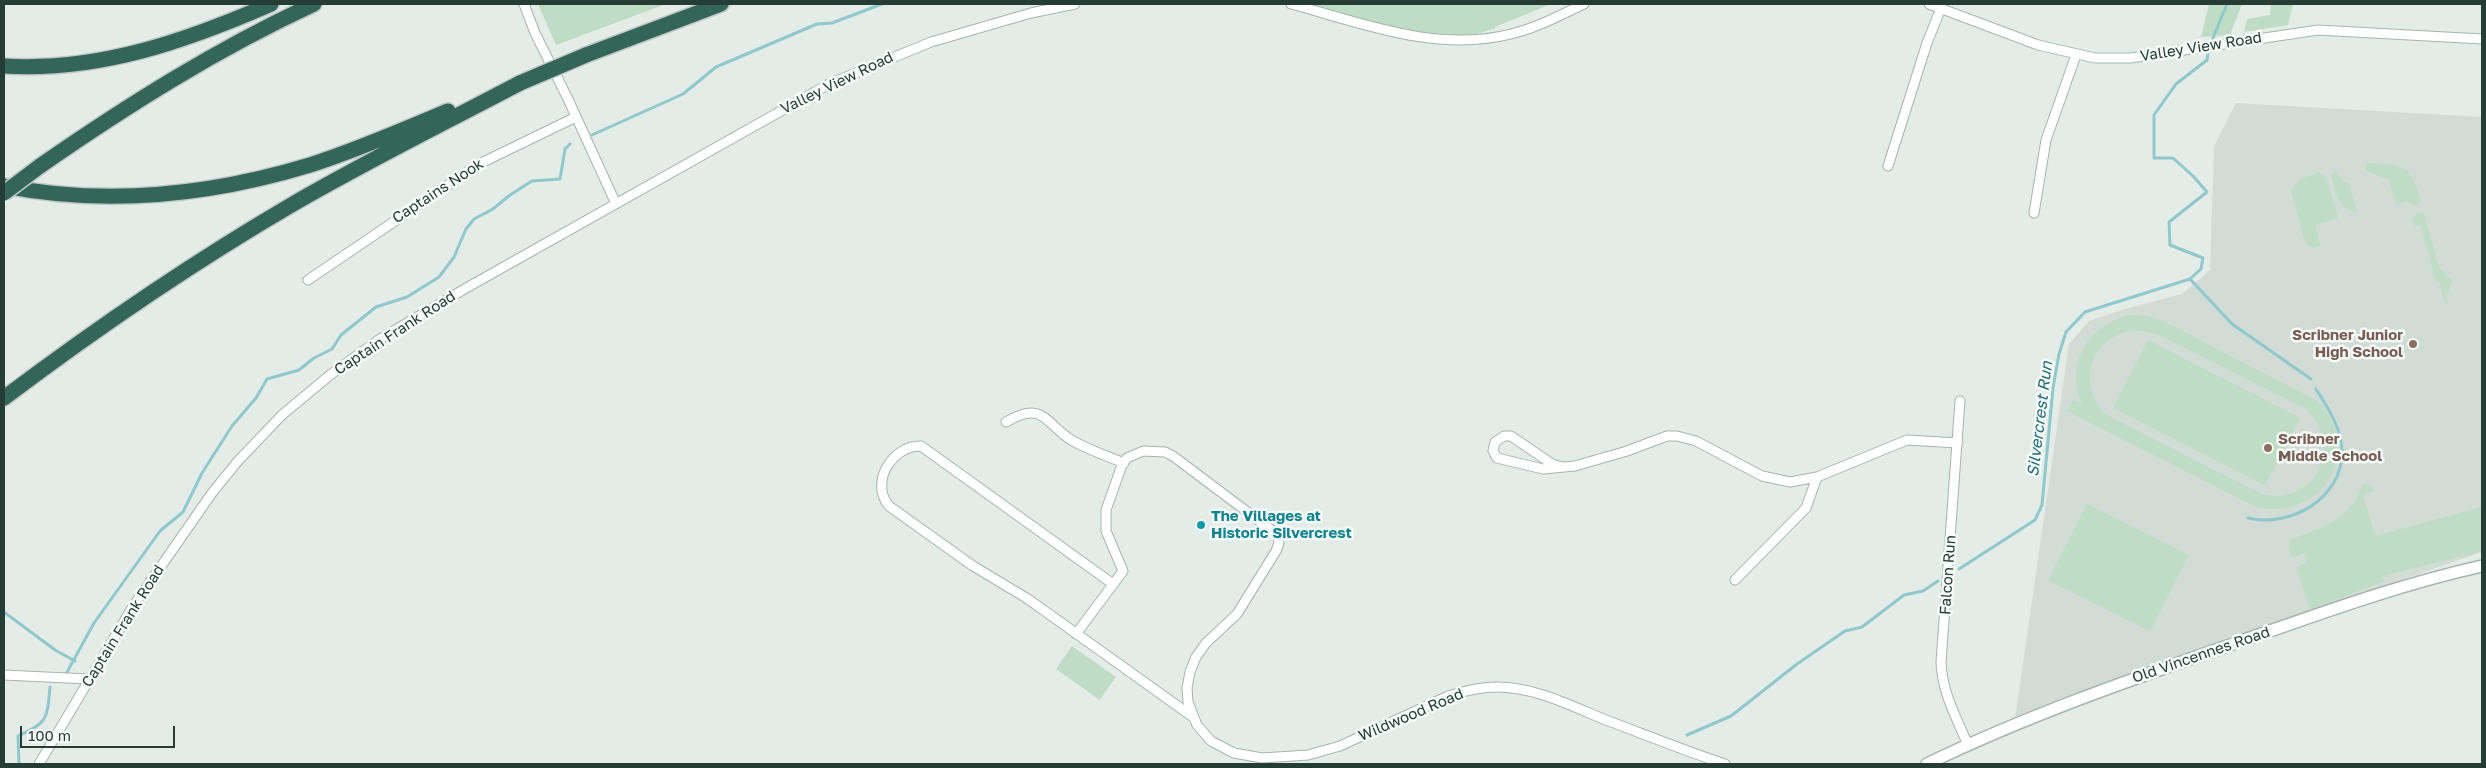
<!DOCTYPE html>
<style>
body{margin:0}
#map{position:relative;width:2486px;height:768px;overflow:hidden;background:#e4ece8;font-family:"Golos Text",sans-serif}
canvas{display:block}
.frame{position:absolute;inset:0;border:5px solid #253d35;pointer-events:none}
.scale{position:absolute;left:20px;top:726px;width:155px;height:22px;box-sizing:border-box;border:2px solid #253d35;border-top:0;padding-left:6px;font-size:15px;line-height:18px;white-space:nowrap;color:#253d35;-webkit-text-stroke:4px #f5f9f7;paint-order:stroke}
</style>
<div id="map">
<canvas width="2486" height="768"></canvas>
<div class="frame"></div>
<div class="scale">100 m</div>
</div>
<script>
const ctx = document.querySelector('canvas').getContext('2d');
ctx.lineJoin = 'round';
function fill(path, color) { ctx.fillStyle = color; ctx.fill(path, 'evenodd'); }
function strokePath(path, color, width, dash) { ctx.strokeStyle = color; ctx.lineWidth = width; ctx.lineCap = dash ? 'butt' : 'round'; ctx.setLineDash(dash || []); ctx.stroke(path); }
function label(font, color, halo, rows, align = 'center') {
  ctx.font = font + ' "Golos Text",sans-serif'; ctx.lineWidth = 5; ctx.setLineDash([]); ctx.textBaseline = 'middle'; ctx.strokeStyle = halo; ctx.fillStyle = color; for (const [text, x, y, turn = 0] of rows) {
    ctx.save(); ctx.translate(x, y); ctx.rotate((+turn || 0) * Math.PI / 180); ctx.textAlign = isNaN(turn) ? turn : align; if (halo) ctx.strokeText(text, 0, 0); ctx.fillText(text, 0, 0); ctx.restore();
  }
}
fill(new Path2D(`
 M2236 103 2482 117V552L2138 671 2015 719 2069 344 2089 321 2125 309 2182 294 2210 270 2214 146Z`), '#d2dcd7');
fill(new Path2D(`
 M538 4H666L556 45Z
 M1304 4H1551L1495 27V29C1486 30 1477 35 1469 35 1412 39 1358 19 1304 4Z
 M2209 4H2242L2230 35 2201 37Z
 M2271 4H2293L2288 25 2244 32 2247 19 2270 15Z
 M2367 163C2405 165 2411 164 2421 202L2414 206 2411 203 2409 205 2408 201 2396 204 2389 180 2365 170Z
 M2336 171 2343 181 2351 184 2350 188 2357 212C2337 209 2336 192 2331 175Z
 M2320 172V174L2326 177 2338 218 2315 225 2321 246 2314 248 2307 245 2304 238 2291 190 2300 179Z
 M2422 213 2424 214 2439 267 2452 281 2448 292 2445 293 2448 303 2445 304 2439 281 2436 282 2421 225 2415 226 2412 217 2414 218 2416 214Z
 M2131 315 2148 316 2163 321 2316 400C2367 449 2323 522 2256 507L2067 411 2073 400 2082 404C2064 364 2089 323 2131 315ZM2134 330 2157 334 2306 409C2345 447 2315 507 2261 494L2105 414C2076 381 2091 337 2134 330Z
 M2148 340 2300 418 2265 485 2113 408Z
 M2363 483 2373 486V491L2363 495 2375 536 2482 507V551L2383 576 2384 581 2310 610 2296 567 2307 563 2305 553 2291 558 2289 549 2290 540C2323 527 2352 520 2363 483Z
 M2087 504 2189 555 2150 631 2048 580Z
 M1072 646 1116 677 1100 700 1056 669Z`), '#bfdcc5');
strokePath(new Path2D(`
 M2213 38 2227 4
 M592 135 683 94 716 67 817 24 832 23 882 4
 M2190 279 2232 324 2311 379
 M2248 518C2290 528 2342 499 2342 452 2342 429 2328 408 2316 389
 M1959 569 2035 520 2042 505 2053 388 2059 354 2066 332 2085 312 2190 279 2201 269 2203 258 2170 245 2169 222 2207 192 2193 176 2173 158H2154V115L2176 84 2207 60 2208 53
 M4 612 55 650 75 661
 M66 674 94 623 160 531 183 512 202 473 232 426 256 398 267 379 299 370 314 358 332 349 341 335 376 307 407 297 439 277 454 257 466 229 474 219 493 209 510 195 532 181 560 179 565 149 570 144
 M1687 735 1731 716 1797 664 1845 631 1862 627 1904 595 1923 591 1938 581
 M19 764 18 736C48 722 47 720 50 687`), '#91c8cc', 3);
const minor = new Path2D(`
 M524 4 535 33 568 99 616 204
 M1291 4C1362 23 1436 53 1511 34 1537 28 1560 15 1584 4
 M1929 4 2038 45 2095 58H2131L2318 30 2482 39
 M1888 166 1927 43 1941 8
 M2034 213 2046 140 2076 55
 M308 280 479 164 576 117
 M1960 401 1941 662C1942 692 1956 717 1968 745
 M1006 422C1045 399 1045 425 1073 441 1089 450 1107 456 1124 463
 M1563 467 1552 464 1511 436H1504L1495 442 1493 451 1497 458 1543 469 1575 466 1627 451 1667 436H1677L1696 441 1762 476 1790 482 1817 477 1907 440 1958 443
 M1735 580 1806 508 1817 477
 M1113 584 921 446C893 445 869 482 889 506L973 566 1028 599 1193 717
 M1076 634 1123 571 1106 531V510L1122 465 1127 458 1143 451 1165 452 1173 456 1278 535 1279 543 1276 551 1237 614 1206 643 1196 657 1190 672 1187 688 1188 702 1197 725 1211 741 1234 753 1262 758 1308 755 1340 746 1448 696C1464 691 1480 687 1497 687 1535 687 1571 706 1606 720 1646 735 1685 751 1725 764
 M4 675 88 679
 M39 764 132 608 212 493 238 461 282 415 330 375 380 339 468 287 829 84 931 42 1031 13 1075 4`);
const tertiary = new Path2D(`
 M1927 764C2026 716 2130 680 2233 644 2316 615 2397 585 2482 566`);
const motorway = new Path2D(`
 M586 55 721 4
 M4 66C98 72 186 41 271 4
 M40 166C128 105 217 49 314 4
 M4 186C106 206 211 195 310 165 357 150 403 130 448 111
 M4 398C97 328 192 263 293 204 367 161 444 123 520 83`);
strokePath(minor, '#a7b4af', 11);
strokePath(tertiary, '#a7b4af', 14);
strokePath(motorway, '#c2c9c6', 18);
strokePath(minor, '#fff', 9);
strokePath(tertiary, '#fff', 11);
strokePath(motorway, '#336658', 15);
const motorwayBridge = new Path2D(`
 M520 83 586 55
 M4 193 40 166`);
strokePath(motorwayBridge, '#c2c9c6', 18, []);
strokePath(motorwayBridge, '#336658', 15);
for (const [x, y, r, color] of [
 [2413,344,5,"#8d6e63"],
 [2268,448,5,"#8d6e63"],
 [1201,525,5,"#0f9aa8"]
]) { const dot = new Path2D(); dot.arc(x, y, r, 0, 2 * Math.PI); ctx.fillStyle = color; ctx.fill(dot); strokePath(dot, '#f5f9f7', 2); }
label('15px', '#253d35', '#f5f9f7', [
 ["Valley View Road",2201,47,-9],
 ["Valley View Road",837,83,-26],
 ["Captains Nook",438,191,-33],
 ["Captain Frank Road",395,333,-33],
 ["Falcon Run",1948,575,-86],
 ["Captain Frank Road",123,626,-58],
 ["Old Vincennes Road",2201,655,-19],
 ["Wildwood Road",1411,715,-23]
]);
label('bold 15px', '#785e54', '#f5f9f7', [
 ["Scribner Junior",2403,335],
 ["High School",2403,352],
 ["Scribner",2278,439,"left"],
 ["Middle School",2278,456,"left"]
], 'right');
label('bold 15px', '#0d838f', '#f5f9f7', [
 ["The Villages at",1211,516],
 ["Historic Silvercrest",1211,533]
], 'left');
label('italic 16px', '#246c74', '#f5f9f7', [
 ["Silvercrest Run",2040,419,-83]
]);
</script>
